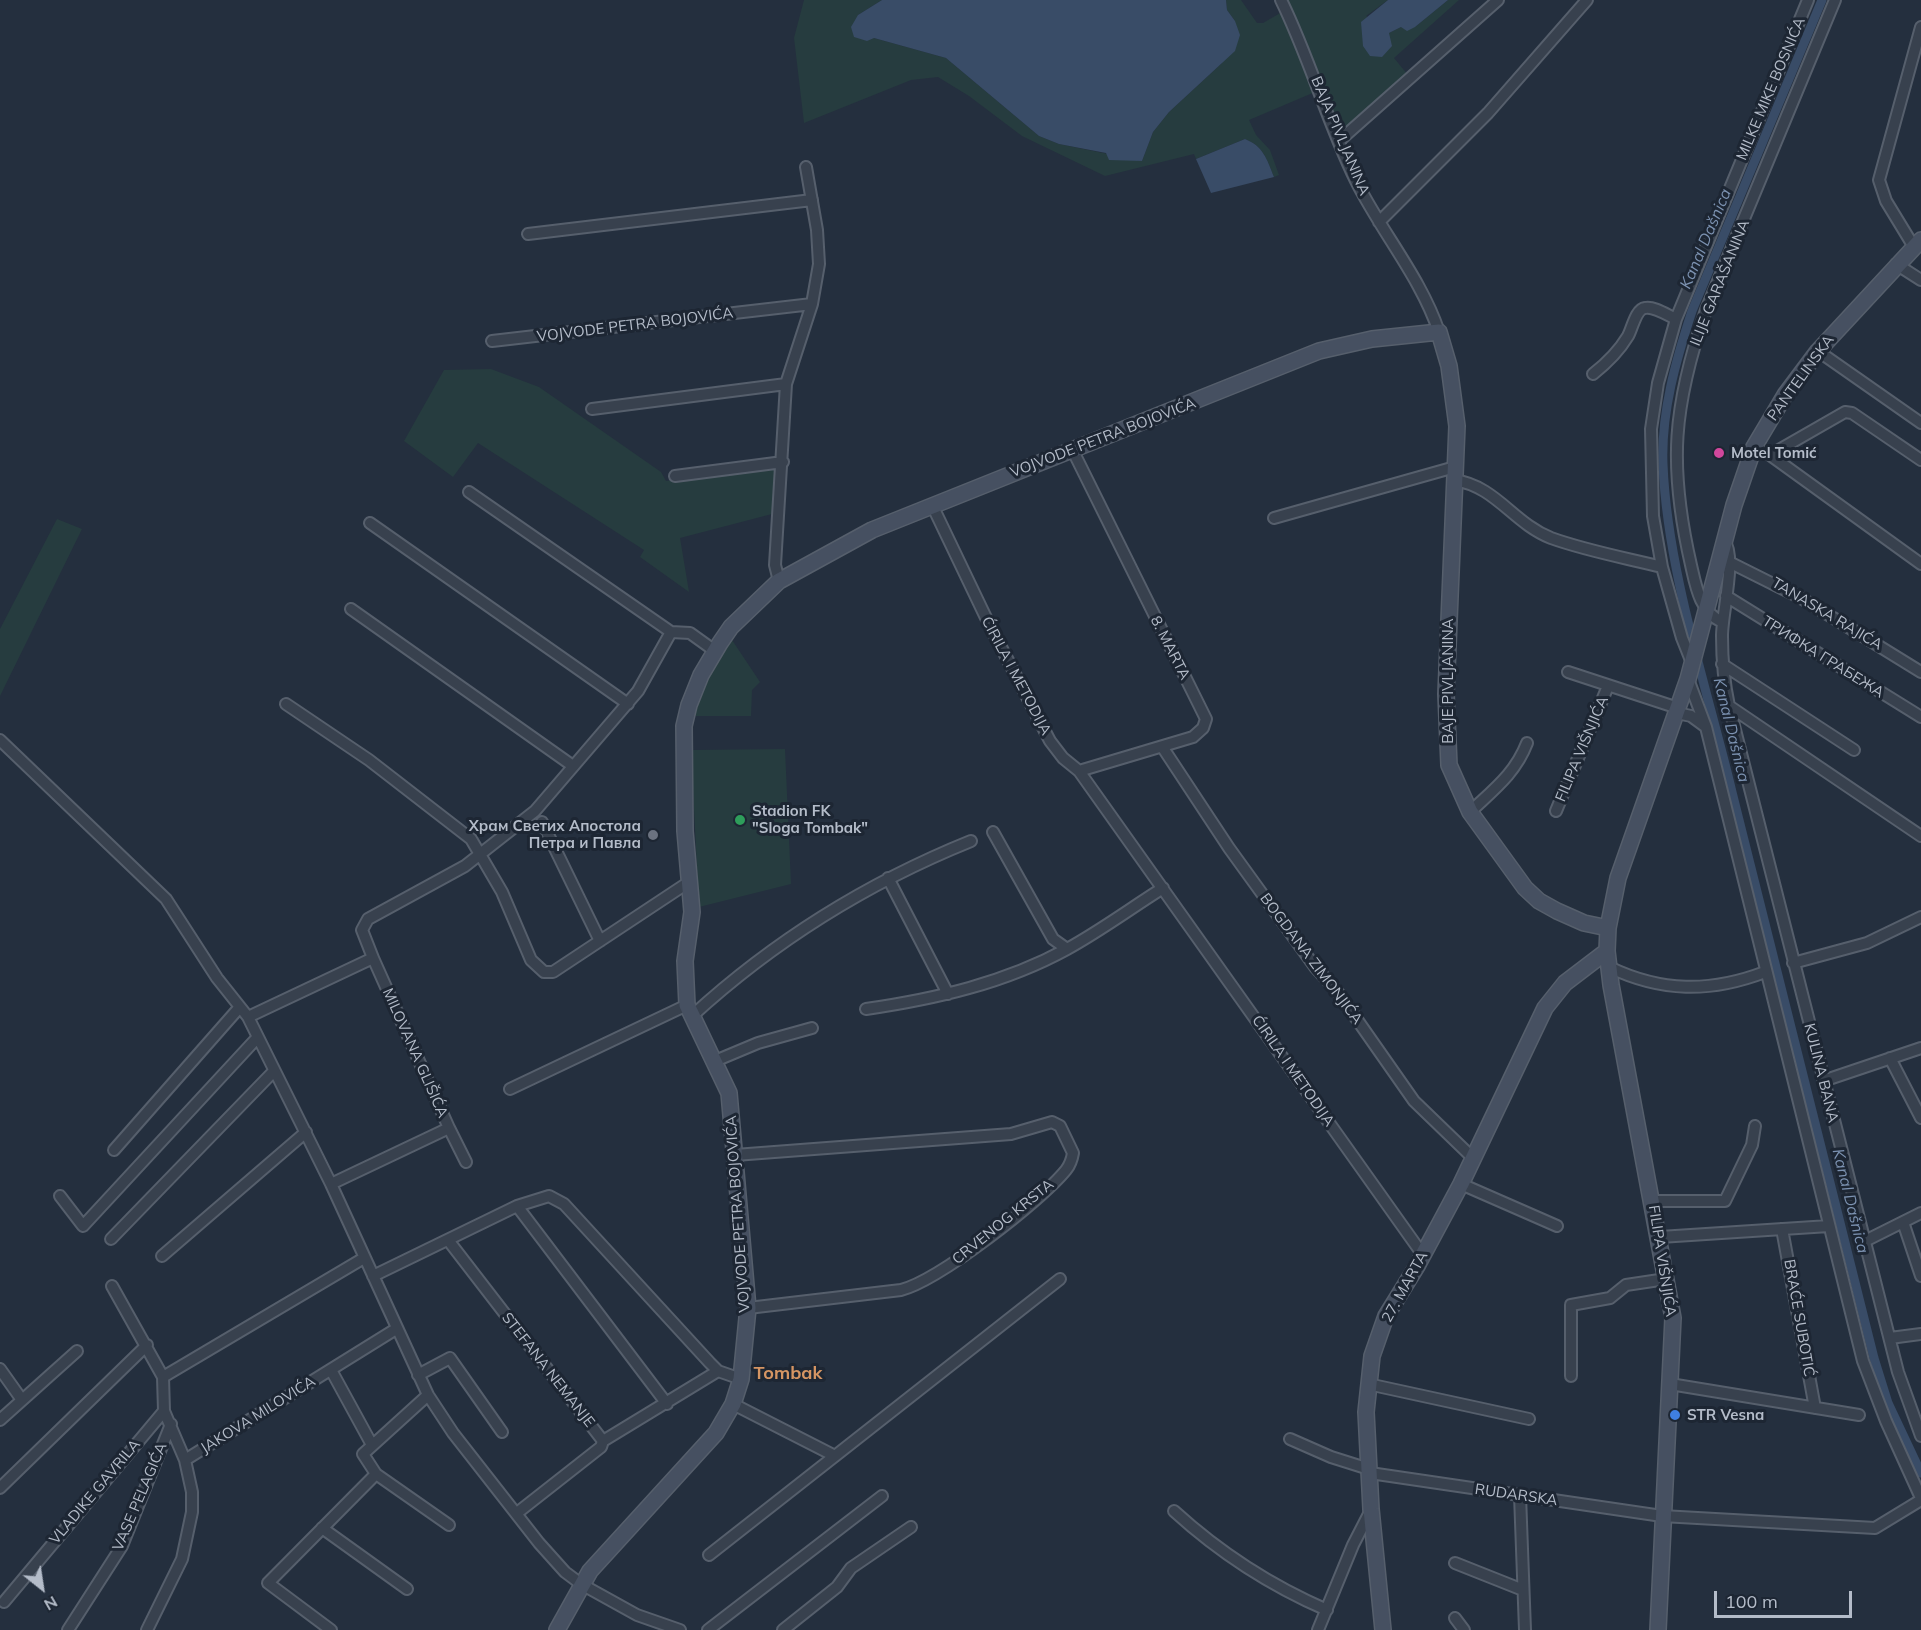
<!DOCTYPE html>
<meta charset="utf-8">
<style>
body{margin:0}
#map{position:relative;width:1921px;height:1630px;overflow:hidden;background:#242f3e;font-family:Mulish,sans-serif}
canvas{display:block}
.north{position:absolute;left:12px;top:1558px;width:60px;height:60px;-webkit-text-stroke:4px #1d2633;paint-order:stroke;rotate:150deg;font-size:16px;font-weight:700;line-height:24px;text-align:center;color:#b4bcc9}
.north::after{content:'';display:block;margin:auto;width:21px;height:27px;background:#b4bcc9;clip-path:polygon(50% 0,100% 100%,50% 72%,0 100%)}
.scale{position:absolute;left:1714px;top:1591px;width:138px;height:27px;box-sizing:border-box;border:3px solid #b4bcc9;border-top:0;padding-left:8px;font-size:18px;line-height:21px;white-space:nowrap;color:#b4bcc9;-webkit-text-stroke:4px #1d2633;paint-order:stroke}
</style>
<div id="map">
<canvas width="1921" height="1630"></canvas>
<div class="north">N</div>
<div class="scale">100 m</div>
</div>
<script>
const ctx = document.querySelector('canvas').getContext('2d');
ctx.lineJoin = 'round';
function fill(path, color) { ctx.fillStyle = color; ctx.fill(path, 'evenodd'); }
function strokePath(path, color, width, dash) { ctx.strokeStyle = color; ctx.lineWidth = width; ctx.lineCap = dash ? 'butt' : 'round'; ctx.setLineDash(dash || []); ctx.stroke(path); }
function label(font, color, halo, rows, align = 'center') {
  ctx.font = font + ' Mulish,sans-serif'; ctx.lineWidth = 6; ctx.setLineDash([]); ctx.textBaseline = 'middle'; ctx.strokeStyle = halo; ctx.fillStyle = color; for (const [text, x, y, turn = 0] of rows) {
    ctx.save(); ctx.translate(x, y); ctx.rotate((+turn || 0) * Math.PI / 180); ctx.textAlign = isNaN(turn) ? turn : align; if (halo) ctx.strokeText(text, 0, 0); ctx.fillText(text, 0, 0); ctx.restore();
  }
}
fill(new Path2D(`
 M804 0H882L858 15 874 38 946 58 1039 136 1059 144 1142 161 1153 132 1169 112 1222 63 1235 21 1227 10 1226 0H1241L1257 23H1263L1282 12 1315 92 1249 120 1256 135 1270 150 1279 175 1274 177C1267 159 1263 146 1245 139L1196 159 1194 154 1105 176 1022 136 969 96 938 77 911 80 804 123 794 38Z
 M1287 0H1388L1366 16 1389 33 1401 27H1415L1448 0H1459L1394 58 1408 75 1341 134 1338 132 1310 51Z
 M491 369 539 387 661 472 666 481 771 469 775 471 772 514 680 538 689 592 640 557 644 550 478 443 453 477 404 441 444 370Z
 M57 519 82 529 0 696V629Z
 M730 637 760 682 752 690 751 716H691L704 682Z
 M785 749 791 884 699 907 691 750Z`), '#263c3f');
fill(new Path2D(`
 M882 0H1226L1227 10 1235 21 1240 35 1235 51 1169 112 1153 132 1142 161 1109 160 1106 153 1059 144 1039 136 946 58 874 38 867 41 854 37 851 27 858 15Z
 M1388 0H1448L1415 27 1407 31 1401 27 1389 33 1392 46 1382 57 1370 56 1363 46 1361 22Z
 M1245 139C1263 146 1267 159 1274 177L1211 193 1196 159Z`), '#394c67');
strokePath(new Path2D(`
 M1822 0 1692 311C1676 360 1661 412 1663 464 1667 570 1707 688 1732 792 1780 980 1827 1169 1874 1358L1888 1403 1921 1473`), '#394c67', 9);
const street = new Path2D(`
 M1281 0C1310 59 1327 122 1356 181 1382 233 1421 278 1439 332
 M1339 141 1498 0
 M1379 222 1488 113 1587 0
 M528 234 812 200
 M1914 247 1886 201 1879 180 1921 27
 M1896 264 1921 280
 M492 341 812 304
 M1818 351 1921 423
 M1593 374C1607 363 1619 351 1628 336 1632 329 1636 309 1645 308 1654 306 1667 315 1676 319
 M592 409 786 384
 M1754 447 1770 455 1921 564
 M1072 449 1206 719 1203 728 1193 737 1079 771
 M1770 455 1845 412 1852 413 1921 460
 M675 476 783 462
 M1454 480C1496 486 1513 523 1551 538 1587 551 1626 558 1662 567
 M469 492 671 632
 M933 507 989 624 1050 741 1063 758 1079 771 1423 1255
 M1274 518 1455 467
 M370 523 628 704
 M1724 540C1737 558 1722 612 1722 636 1722 661 1724 683 1729 706L1898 1372 1921 1436
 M1729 562 1801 598 1921 672
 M779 581 775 565 786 384 812 304 819 264 817 230 806 167
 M1726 596 1921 717
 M351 609 573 766
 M1722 622C1700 612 1696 587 1691 565 1668 465 1673 406 1706 310L1835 0
 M1692 663 1682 638 1662 567 1653 516 1651 429 1658 383 1676 319 1808 0
 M1722 664 1854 750
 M1568 672 1678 708
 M286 704 369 760 471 839 502 892 531 960 544 972H553L689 882
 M1729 706 1921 836
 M1677 713 1691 716 1706 727 1688 679
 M1706 727 1863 1361 1886 1421 1921 1498
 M0 740 166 899 217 978 248 1017 331 1184 428 1395 453 1433 539 1543 565 1572 581 1584 637 1615 680 1630
 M1163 748 1229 848 1315 967 1337 991 1414 1101 1473 1158
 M1556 811 1608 686
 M1470 812C1493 790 1515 774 1527 743
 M542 822 600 941
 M993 832 1053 939 1067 949
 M888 878 948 994
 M1793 963 1867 943 1921 917
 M1609 967C1661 992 1710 993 1765 972
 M866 1009C935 999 1005 983 1067 949 1100 931 1131 908 1163 888
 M692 1016C775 940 867 883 971 841
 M248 1017 373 958 362 930 368 919 465 866 535 811 638 691 671 632 690 633 715 651
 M1890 1058 1921 1118
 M715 1061 758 1043 812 1028
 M1823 1081 1921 1048
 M510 1089 687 1005
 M449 1128 466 1162
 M114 1150 239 1008
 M735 1155 1011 1134 1052 1122 1060 1126 1073 1153C1072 1159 1070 1165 1066 1170 1040 1202 939 1280 901 1290L748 1308
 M331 1184 449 1128 373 958
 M1461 1184 1557 1226
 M60 1196 83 1226 257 1038
 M1652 1201H1725L1752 1145 1755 1126
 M517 1206 667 1404
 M1903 1222 1921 1276
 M1782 1229 1815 1408
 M1660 1237 1829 1226
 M111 1239 274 1071
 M448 1240 603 1441 718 1371
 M1865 1241 1921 1213
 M162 1256 306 1132
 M373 1276 517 1206 549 1196 564 1204 710 1363 718 1371 741 1379
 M112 1286 163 1377 164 1411 185 1460 192 1492V1512L182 1559 147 1630
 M1890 1338 1921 1334
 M0 1369 22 1400
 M331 1370 372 1445
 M418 1375 450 1358 502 1432
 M1571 1376V1305L1610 1298 1626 1285 1666 1279
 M163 1377 364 1258
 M1368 1384 1529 1419
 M1670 1384 1859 1415
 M733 1404 835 1456 1060 1279
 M0 1420 77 1351
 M1290 1439 1331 1457 1369 1469
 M185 1460 396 1329
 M1370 1473 1662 1516 1875 1528 1921 1500
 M376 1474 449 1525
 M0 1488 147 1345
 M1520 1495 1525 1630
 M1174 1511C1220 1553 1269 1585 1327 1610
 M517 1513 601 1447 603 1441
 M322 1528 407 1589
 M709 1555 835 1456
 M1455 1563 1523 1590
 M4 1602 164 1411
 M1455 1618 1464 1630
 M68 1630 122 1546 171 1424
 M331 1630 268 1583 376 1474 363 1454 428 1395
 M708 1630 882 1496
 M783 1630 837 1587 851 1568 911 1527
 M1318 1630 1353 1545 1371 1510`);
const secondary = new Path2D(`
 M557 1630 590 1571 716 1433 733 1404 741 1379 748 1308 729 1093 687 1005 685 961 692 912 685 831 684 726 689 705 701 675 720 643 731 627 779 581 872 530 1319 351 1372 339 1439 332 1449 366 1457 426 1446 694 1449 765 1470 812 1525 888 1539 901 1557 911 1584 923 1608 928
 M1383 1630 1371 1509 1366 1412 1372 1356 1386 1316 1417 1266 1461 1184 1545 1008 1565 983 1607 951
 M1658 1630 1673 1318 1611 985 1607 951 1608 928 1618 878 1688 679 1734 505 1754 447 1785 395 1818 351 1921 240`);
strokePath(street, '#565f6c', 14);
strokePath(secondary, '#565f6c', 18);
strokePath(street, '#38414e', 10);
strokePath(secondary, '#465061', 15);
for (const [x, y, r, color] of [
 [1719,453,6,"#d1479c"],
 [740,820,6,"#2e9e5b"],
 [653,835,6,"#6b7280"],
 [1675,1415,6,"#3f7fe0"]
]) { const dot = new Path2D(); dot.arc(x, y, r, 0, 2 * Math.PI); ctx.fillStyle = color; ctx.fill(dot); strokePath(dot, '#1d2633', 2); }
label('15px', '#b4bcc9', '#1d2633', [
 ["MILKE MIKE BOSNIĆA",1771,89,-67],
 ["BAJA PIVLJANINA",1340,136,67],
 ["ILIJE GARAŠANINA",1720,283,-68],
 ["VOJVODE PETRA BOJOVIĆA",635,325,-7],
 ["PANTELINSKA",1801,378,-54],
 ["VOJVODE PETRA BOJOVIĆA",1103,438,-21],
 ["TANASKA RAJIĆA",1827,614,31],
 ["8. MARTA",1170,648,63],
 ["ТРИФКА ГРАБЕЖА",1823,657,32],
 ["ĆIRILA I METODIJA",1016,676,62],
 ["BAJE PIVLJANINA",1448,681,-90],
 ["FILIPA VIŠNJIĆA",1582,749,-67],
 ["BOGDANA ZIMONJIĆA",1311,959,53],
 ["MILOVANA GLIŠIĆA",415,1053,66],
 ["ĆIRILA I METODIJA",1293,1071,55],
 ["KULINA BANA",1821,1073,76],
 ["VOJVODE PETRA BOJOVIĆA",738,1214,-94],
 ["CRVENOG KRSTA",1003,1222,-39],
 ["FILIPA VIŠNJIĆA",1662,1261,81],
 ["27. MARTA",1405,1287,-61],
 ["BRAĆE SUBOTIĆ",1799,1318,80],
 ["STEFANA NEMANJE",548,1370,52],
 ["JAKOVA MILOVIĆA",258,1415,-32],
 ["VLADIKE GAVRILA",95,1492,-50],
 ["RUDARSKA",1516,1495,8],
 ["VASE PELAGIĆA",140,1497,-67]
]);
label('bold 15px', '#b4bcc9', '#1d2633', [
 ["Motel Tomić",1731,453],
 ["Stadion FK",752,811],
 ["\"Sloga Tombak\"",752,828],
 ["Храм Светих Апостола",641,826,"right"],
 ["Петра и Павла",641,843,"right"],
 ["STR Vesna",1687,1415]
], 'left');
label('italic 16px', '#7c92b1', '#1d2633', [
 ["Kanal Dašnica",1706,239,-67],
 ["Kanal Dašnica",1731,730,76],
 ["Kanal Dašnica",1850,1201,76]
]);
label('bold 18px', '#d59563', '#1d2633', [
 ["Tombak",788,1374]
]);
</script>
